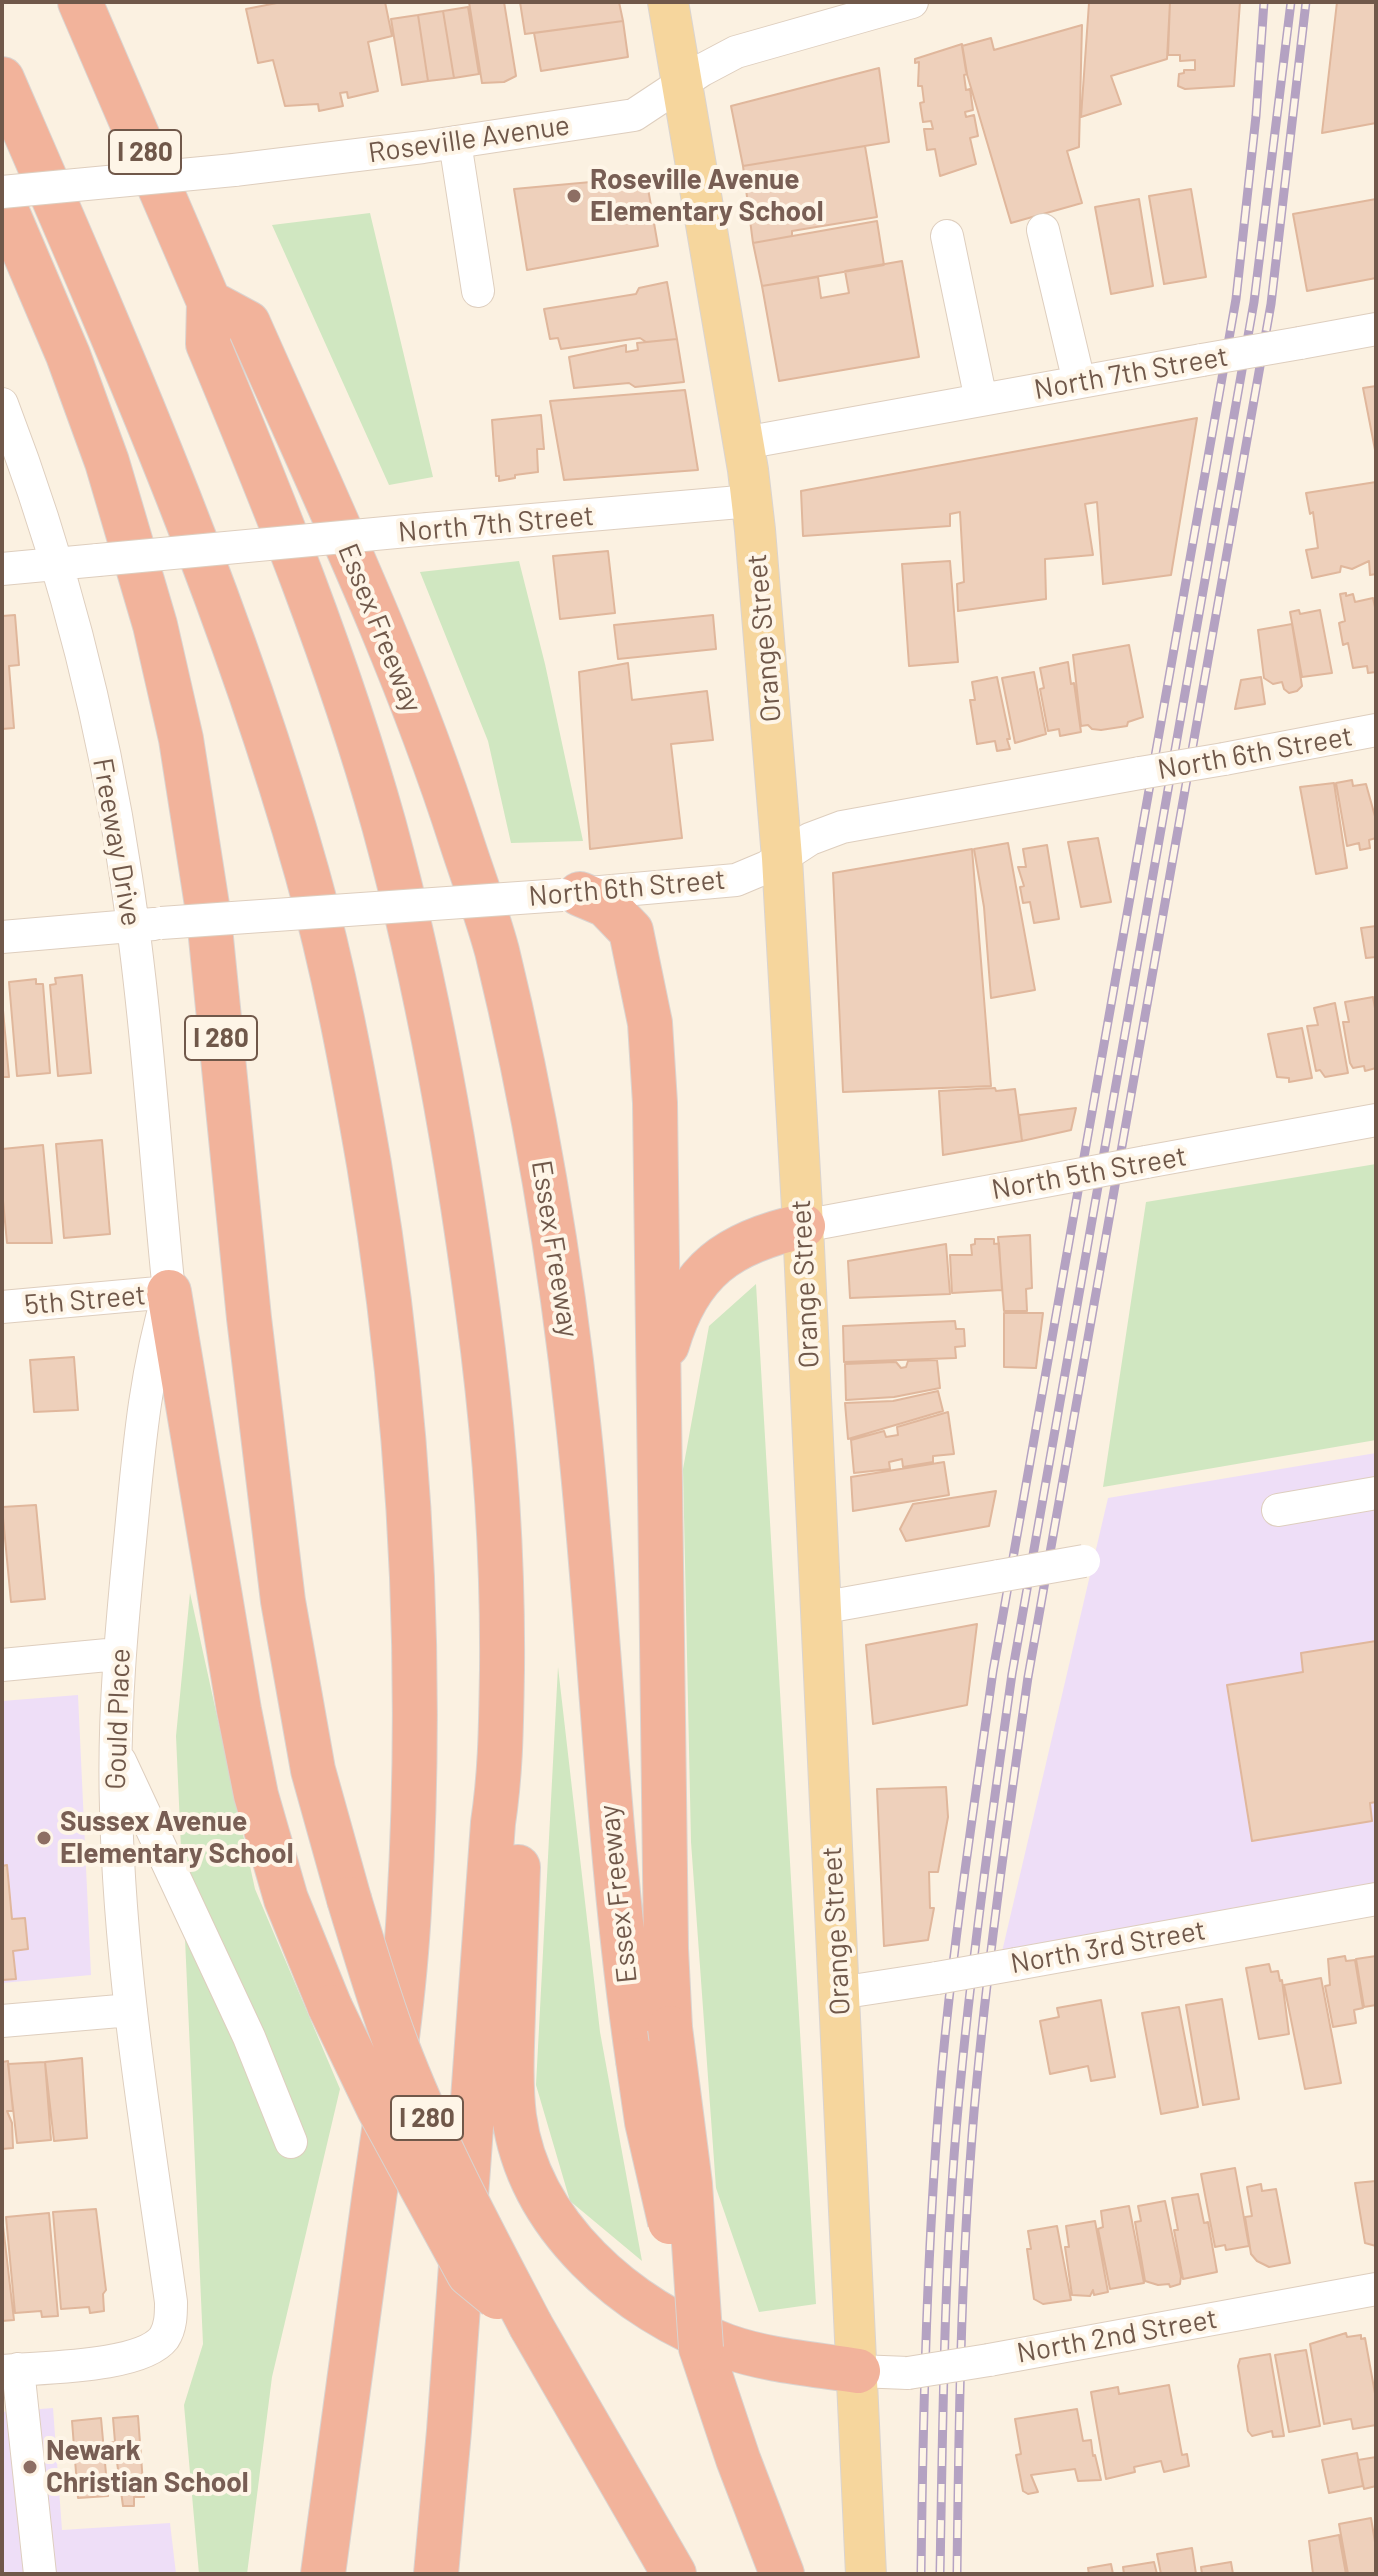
<!DOCTYPE html>
<style>
body{margin:0}
#map{position:relative;width:1378px;height:2576px;overflow:hidden;background:#fbf1e1;font-family:Barlow,sans-serif}
canvas{display:block}
.frame{position:absolute;inset:0;border:4px solid #70584a;pointer-events:none}
</style>
<div id="map">
<canvas width="1378" height="2576"></canvas>
<div class="frame"></div>
</div>
<script>
const ctx = document.querySelector('canvas').getContext('2d');
ctx.lineJoin = 'round';
function fill(path, color) { ctx.fillStyle = color; ctx.fill(path, 'evenodd'); }
function strokePath(path, color, width, dash) { ctx.strokeStyle = color; ctx.lineWidth = width; ctx.lineCap = dash ? 'butt' : 'round'; ctx.setLineDash(dash || []); ctx.stroke(path); }
function label(font, color, halo, rows, align = 'center') {
  ctx.font = font + ' Barlow,sans-serif'; ctx.lineWidth = 8; ctx.setLineDash([]); ctx.textBaseline = 'middle'; ctx.strokeStyle = halo; ctx.fillStyle = color; for (const [text, x, y, turn = 0] of rows) {
    ctx.save(); ctx.translate(x, y); ctx.rotate((+turn || 0) * Math.PI / 180); ctx.textAlign = isNaN(turn) ? turn : align; if (halo) ctx.strokeText(text, 0, 0); ctx.fillText(text, 0, 0); ctx.restore();
  }
}
fill(new Path2D(`
 M1376 1453V1887L1001 1956 1108 1498Z
 M78 1695 91 1975 2 1983V1701Z
 M53 2408 62 2530 170 2523 176 2574H2V2412Z`), '#eedef7');
fill(new Path2D(`
 M370 213 433 477 389 485 272 225Z
 M519 561 545 664 583 841 511 843 488 741 420 572Z
 M1376 1164V1440L1103 1487 1146 1202Z
 M756 1284 816 2304 759 2312 716 2188 691 1842 683 1469 709 1326Z
 M190 1593 255 1889 340 2089 272 2377 247 2574H199L184 2405 203 2344 176 1736Z
 M558 1667 600 2032 642 2261 570 2201 536 2085Z`), '#d0e7c1');
const building = new Path2D(`
 M282 2H385L392 36 368 42 378 91 348 98 347 92 340 93 343 106 319 111 318 104 285 106 273 60 258 63 246 9Z
 M469 2H504L516 76 504 82 482 83Z
 M520 2H619L623 21 525 34Z
 M1170 2 1167 59 1111 76 1121 104 1081 117 1089 3Z
 M1170 2H1240L1234 86 1185 89 1178 86 1179 74 1184 73V70H1195V60L1180 61V55H1168Z
 M1337 2H1376V123L1322 133Z
 M468 7 479 74 454 78 443 11Z
 M443 11 454 78 428 81 418 15Z
 M418 15 428 81 402 85 391 19Z
 M623 21 628 57 541 71 534 33Z
 M1082 25 1079 147 1067 151 1082 203 1011 223 966 71 962 46 991 38 994 50Z
 M962 44 967 74 964 75 966 90 970 89 973 110 965 112 966 117 974 115 978 136 970 138 976 164 940 176 935 149 927 150 924 129H933L931 121 923 122 920 103 924 102 922 86H918L919 62 915 63V59Z
 M879 68 889 142 743 166 731 106Z
 M865 146 877 217 792 231V236L753 243 743 166Z
 M646 177 658 246 527 270 514 189Z
 M1191 189 1206 277 1164 284 1149 196Z
 M1139 199 1153 286 1111 294 1095 207Z
 M1376 199V278L1307 291 1293 214Z
 M877 221 884 265 762 286 753 243Z
 M902 261 919 357 779 381 762 286 818 277 821 298 849 293 845 271Z
 M667 282 677 339 646 342 640 338 561 349 558 338 550 339 544 309 636 294 639 288Z
 M677 339 684 382 635 387 629 383 574 388 569 357 626 345V352L638 350 637 343Z
 M1376 386V455L1363 388Z
 M685 390 698 470 564 480 550 401Z
 M541 415 544 449H537L538 472 515 475V478L499 481V476H496L492 420Z
 M1197 418 1171 575 1103 584 1097 502 1085 504 1093 555 1045 559 1046 599 958 611 957 584 964 582 960 512 950 514V526L803 536 801 491Z
 M1376 482V574L1370 575 1369 561 1352 569 1341 566 1340 572 1312 578 1306 550 1318 548 1313 512 1310 514 1306 493Z
 M608 551 615 613 560 619 553 556Z
 M950 561 958 662 909 666 902 564Z
 M1346 593V596L1353 594 1355 602 1373 598 1376 612V672L1368 673 1367 666 1353 668 1348 643 1343 645 1339 623 1345 621 1340 594Z
 M1299 610 1300 614 1320 610 1332 673 1302 677 1290 612Z
 M15 615 19 665 9 666 14 728 2 729V616Z
 M713 615 716 649 618 659 614 625Z
 M1292 624 1302 686 1297 691 1289 693 1284 689 1282 682 1273 684 1264 678 1258 630Z
 M1129 645 1143 717 1128 722 1127 726 1101 730 1092 729 1088 725 1081 726 1073 655Z
 M1068 662 1071 684 1074 683 1081 732 1060 736 1059 729 1048 731 1040 689 1044 688 1040 668Z
 M628 663 632 700 707 691 713 740 671 744 682 838 590 849 579 672Z
 M1034 672 1046 734 1015 743 1002 678Z
 M997 677 1010 739H1007L1010 749 997 751 995 741 977 744 970 700H975L972 682Z
 M1261 677 1265 704 1235 709 1241 680Z
 M1352 780 1353 786 1366 784 1376 820V838L1369 840 1370 848 1360 850 1359 843 1347 846 1336 783Z
 M1334 783 1347 868 1316 874 1300 787Z
 M1098 838 1111 902 1081 907 1068 842Z
 M1008 843 1035 990 991 998 984 907 974 849Z
 M1047 845 1059 919 1034 923 1030 902 1023 903 1020 887 1024 886 1018 867H1026L1023 849Z
 M972 849 991 1086 843 1092 833 873Z
 M1376 926V957L1366 958 1361 928Z
 M82 975 91 1073 58 1076 50 985 56 984 55 978Z
 M36 979V984H43L50 1073 17 1076 9 982Z
 M1373 997 1376 1014V1068L1365 1071 1364 1066 1353 1068 1350 1063 1343 1022H1349L1345 1002Z
 M2 999 9 1077H2Z
 M1335 1003 1348 1073 1325 1077 1320 1070 1316 1071 1307 1026 1318 1025 1314 1008Z
 M1302 1028 1312 1078 1289 1082V1078L1277 1077 1268 1034Z
 M995 1088 996 1091 1015 1089 1022 1141 943 1155 939 1091Z
 M1076 1108 1071 1130 1022 1141 1019 1115Z
 M102 1140 110 1234 64 1238 56 1144Z
 M43 1145 52 1243H7L2 1190V1149Z
 M1030 1235 1032 1288 1026 1289 1027 1311H1004L998 1237Z
 M975 1239H994V1244L999 1243 1002 1290 952 1293 950 1255H972L971 1245 975 1244Z
 M946 1244 950 1294 850 1298 848 1261Z
 M1004 1313H1043L1036 1368 1004 1367Z
 M955 1321 956 1329H964L965 1346 955 1347 956 1358 844 1362 843 1326Z
 M74 1357 78 1410 34 1412 30 1360Z
 M937 1360 940 1388 894 1397 846 1400 845 1364 896 1362 901 1368 906 1367 908 1361Z
 M938 1391 943 1411 848 1439 845 1403 893 1401Z
 M948 1412 954 1454 933 1456V1462L903 1467 902 1459 889 1462 890 1469 854 1473 851 1440 884 1431 886 1437 898 1435 897 1427Z
 M944 1462 949 1495 853 1511 851 1477Z
 M996 1491 989 1526 906 1541 900 1529 913 1504Z
 M36 1505 45 1599 11 1602 2 1507Z
 M977 1624 967 1705 873 1724 866 1645Z
 M1376 1641V1802L1370 1803 1372 1821 1252 1841 1227 1685 1303 1672 1301 1653Z
 M946 1787 948 1817 938 1872H929L930 1908H934L928 1940 884 1946 877 1789Z
 M7 1865 12 1919 25 1918 28 1949 13 1951 16 1979 2 1980V1866Z
 M1345 1956 1346 1961 1355 1960 1363 2008 1354 2010 1356 2023 1333 2027 1325 1986 1330 1985 1328 1959Z
 M1376 1956V2005L1364 2007 1356 1959Z
 M1269 1964 1271 1972 1278 1971 1280 1981 1282 1980 1289 2034 1259 2039 1246 1968Z
 M1321 1978 1341 2083 1305 2089 1284 1985Z
 M1222 1999 1239 2099 1203 2105 1186 2005Z
 M1101 2000 1115 2077 1091 2081 1088 2066 1050 2074 1040 2021 1059 2017 1057 2008Z
 M1179 2007 1198 2107 1161 2114 1142 2013Z
 M82 2058 87 2138 54 2141 45 2062Z
 M8 2061 13 2111H7L12 2123 13 2148 2 2149V2062Z
 M45 2062 51 2140 17 2143 8 2064Z
 M1235 2168 1249 2246 1226 2250 1225 2245 1215 2247 1201 2174Z
 M1376 2181V2246L1365 2243 1355 2183Z
 M1261 2184 1262 2191 1276 2189 1290 2263 1269 2267 1257 2261 1251 2254 1245 2217 1252 2216 1247 2187Z
 M1198 2194 1204 2223 1208 2222 1217 2272 1183 2279 1174 2230H1178L1172 2198Z
 M1165 2201 1181 2276 1180 2284 1170 2287 1169 2284 1158 2285 1145 2281 1135 2222 1141 2221 1138 2206Z
 M1129 2206 1144 2283 1110 2289 1098 2229 1103 2227 1101 2211Z
 M96 2209 106 2290 103 2294 104 2311 90 2313 89 2307 61 2309 53 2212Z
 M49 2213 58 2316 42 2317 41 2311 15 2313 6 2217Z
 M2 2217 14 2320 2 2321Z
 M1095 2221 1108 2292 1094 2295 1093 2290 1090 2296 1072 2295 1065 2247H1069L1066 2226Z
 M1057 2226 1071 2300 1043 2304 1034 2299 1027 2249H1031L1028 2231Z
 M1346 2333 1347 2337 1361 2335V2339L1365 2338 1376 2399V2425L1353 2429 1351 2419 1324 2424 1310 2344Z
 M1306 2350 1320 2426 1289 2432 1275 2355Z
 M1270 2354 1284 2436 1273 2437 1272 2431 1252 2436 1248 2431 1238 2366 1240 2359Z
 M1169 2385 1182 2455 1187 2454 1189 2466 1164 2472 1161 2461 1134 2467 1135 2472 1106 2479 1091 2392 1118 2387 1119 2394Z
 M1077 2409 1083 2441 1091 2440 1093 2456 1095 2455 1101 2480 1078 2481 1075 2469 1031 2475 1038 2492 1028 2494 1023 2491 1016 2455 1021 2454 1015 2419Z
 M138 2416 144 2497H134V2506H123L117 2462H109L108 2443 115 2442 113 2418Z
 M101 2418 108 2496 78 2498 72 2421Z
 M1357 2453 1363 2486 1329 2493 1322 2460Z
 M1376 2457V2486L1364 2489 1358 2460Z
 M1371 2518 1376 2548V2574H1348L1339 2524Z
 M1339 2535 1346 2574H1313L1309 2541Z
 M1192 2548 1196 2574H1161L1157 2554Z
 M1154 2562 1157 2574H1124L1123 2567Z
 M1231 2562 1233 2574H1202L1201 2567Z
 M1111 2564 1113 2574H1089L1088 2568Z`);
fill(building, '#eed0bb');
strokePath(building, '#e0b79c', 2);
const minor = new Path2D(`
 M455 142 478 291
 M234 170 423 147 634 115 702 70 736 52 912 2
 M1043 230 1079 382
 M947 236 981 400
 M1300 343 1376 329
 M2 404C61 557 102 716 126 877 147 1014 155 1154 169 1292 145 1373 139 1447 131 1531 122 1623 113 1715 116 1808 120 1974 148 2138 171 2302 171 2314 171 2327 164 2338 141 2368 40 2367 2 2371
 M744 443 1202 360
 M428 529 751 501
 M2 569 98 560
 M1224 759 1376 730
 M578 894 736 880 767 867 810 839 842 827 1140 773
 M2 937 154 924
 M1146 1162 1376 1120
 M803 1226 1072 1176
 M2 1307 169 1292
 M1278 1510 1376 1493
 M820 1608 999 1576
 M2 1665 118 1654
 M120 1761 249 2037 291 2142
 M1016 1964 1376 1899
 M839 1993 937 1978
 M2 2021 131 2010
 M989 2360 1376 2289
 M18 2369 40 2574
 M858 2371 908 2373`);
const major = new Path2D(`
 M668 2 748 470 755 530 782 858 803 1226 866 2574`);
const highway = new Path2D(`
 M80 2 209 302 248 323C323 493 404 662 461 840 473 877 487 914 497 951 535 1107 561 1263 578 1422 601 1634 607 1848 638 2060
 M2 79C115 340 230 599 307 873 334 969 352 1066 369 1164 410 1411 424 1659 409 1909 404 2003 389 2097 375 2191 358 2318 340 2446 323 2574
 M2 200 68 355 107 462 155 625 181 739 209 918 249 1318 283 1601 313 1770 349 1899
 M209 302 208 344C274 502 338 660 384 825 431 998 461 1173 483 1350 496 1457 503 1563 502 1670 501 1724 501 1770 493 1823L449 2431 436 2574
 M580 894 606 905 631 931 650 1023 655 1103 666 1949 670 2028
 M169 1292 239 1710 256 1795 286 1899 330 2007
 M667 1345C689 1270 729 1242 803 1226
 M518 1867C516 1916 515 1964 513 2013 512 2047 510 2082 514 2116 529 2226 627 2310 726 2346 768 2361 814 2364 858 2371
 M531 2326 674 2574
 M701 2348 738 2459 782 2574`);
strokePath(minor, '#decebe', 34);
strokePath(major, '#dad4d0', 42);
strokePath(highway, '#dad4d0', 46);
strokePath(minor, '#fff', 32);
strokePath(major, '#f6d69d', 40);
strokePath(highway, '#f2b39b', 44);
const rail = new Path2D(`
 M921 2574C923 2409 927 2243 941 2079 953 1943 974 1807 993 1671L1236 299 1256 116 1264 2
 M940 2574C943 2409 944 2242 961 2077 974 1943 993 1808 1012 1674L1254 302 1291 2
 M957 2574C959 2409 961 2243 977 2079 990 1944 1009 1811 1028 1677L1271 304 1306 2`);
strokePath(rail, '#b4a2c2', 9);
strokePath(rail, '#fef5e7', 6, [18]);
const minorBridge = new Path2D(`
 M2 192 234 170
 M1202 360 1300 343
 M98 560 428 529
 M1140 773 1224 759
 M161 923 562 895
 M1072 1176 1146 1162
 M999 1576 1084 1561
 M937 1978 1016 1964
 M908 2373 989 2360`);
const highwayBridge = new Path2D(`
 M349 1899C364 1948 378 1997 396 2044 433 2142 483 2234 531 2326
 M330 2007 379 2109 469 2274 497 2297
 M670 2028 690 2184 701 2348
 M638 2060 647 2122 670 2222`);
strokePath(minorBridge, '#decebe', 34, []);
strokePath(highwayBridge, '#dad4d0', 46, []);
strokePath(minorBridge, '#fff', 32);
strokePath(highwayBridge, '#f2b39b', 44);
for (const [x, y, r, color] of [
 [574,196,8,"#8d6e63"],
 [44,1838,8,"#8d6e63"],
 [30,2467,8,"#8d6e63"]
]) { const dot = new Path2D(); dot.arc(x, y, r, 0, 2 * Math.PI); ctx.fillStyle = color; ctx.fill(dot); strokePath(dot, '#fef5e7', 3); }
for (const [x, y, w] of [
 [145,152,72],
 [221,1038,72],
 [427,2118,72]
]) { const box = new Path2D(); box.roundRect(x - w / 2, y - 22, w, 44, 6); ctx.fillStyle = '#fef5e7'; ctx.fill(box); strokePath(box, '#70584a', 2); }
label('bold 26px', '#70584a', null, [
 ["I 280",145,152],
 ["I 280",221,1038],
 ["I 280",427,2118]
]);
label('28px', '#70584a', '#fef5e7', [
 ["Roseville Avenue",469,139,-8],
 ["North 7th Street",1131,373,-10],
 ["North 7th Street",496,524,-5],
 ["Essex Freeway",380,628,68],
 ["Orange Street",764,638,-95],
 ["North 6th Street",1255,753,-10],
 ["Freeway Drive",117,842,80],
 ["North 6th Street",627,888,-5],
 ["North 5th Street",1089,1173,-10],
 ["Essex Freeway",555,1249,81],
 ["Orange Street",805,1284,-93],
 ["5th Street",85,1300,-5],
 ["Gould Place",118,1719,-88],
 ["Essex Freeway",618,1894,-96],
 ["Orange Street",836,1931,-93],
 ["North 3rd Street",1108,1947,-10],
 ["North 2nd Street",1117,2336,-10]
]);
label('bold 28px', '#785e54', '#fef5e7', [
 ["Roseville Avenue",590,180],
 ["Elementary School",590,212],
 ["Sussex Avenue",60,1822],
 ["Elementary School",60,1854],
 ["Newark",46,2451],
 ["Christian School",46,2483]
], 'left');
</script>
